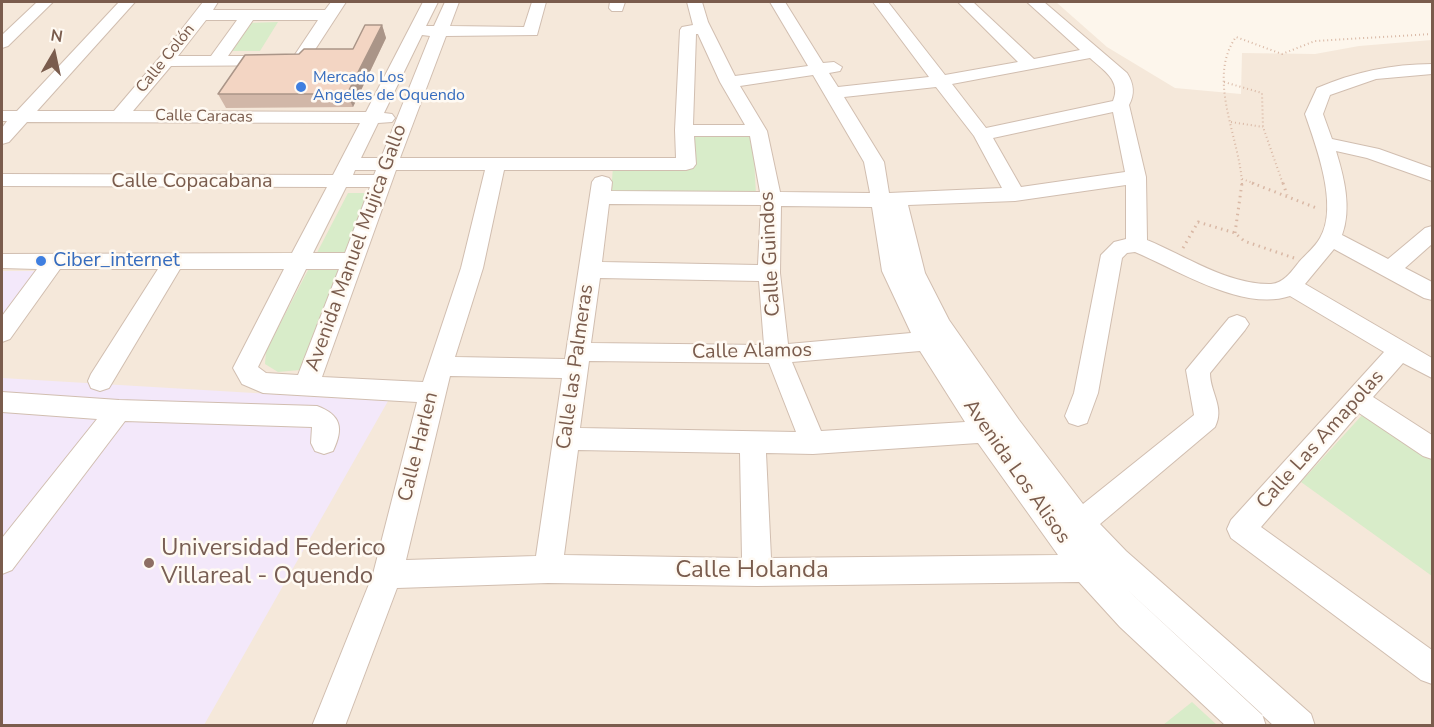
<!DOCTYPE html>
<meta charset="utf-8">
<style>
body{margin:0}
#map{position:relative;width:1434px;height:727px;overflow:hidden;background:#fdf6ec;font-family:"Nunito Sans",sans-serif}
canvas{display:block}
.frame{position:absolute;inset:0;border:3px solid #7a5c4d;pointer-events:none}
.north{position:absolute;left:24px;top:24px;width:60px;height:60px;-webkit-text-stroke:4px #fffaf3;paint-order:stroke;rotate:9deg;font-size:16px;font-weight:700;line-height:24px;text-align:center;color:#7a5c4d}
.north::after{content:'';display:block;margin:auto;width:21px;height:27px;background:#7a5c4d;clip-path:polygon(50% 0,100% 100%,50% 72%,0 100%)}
</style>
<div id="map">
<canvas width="1434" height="727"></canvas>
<div class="frame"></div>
<div class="north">N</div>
</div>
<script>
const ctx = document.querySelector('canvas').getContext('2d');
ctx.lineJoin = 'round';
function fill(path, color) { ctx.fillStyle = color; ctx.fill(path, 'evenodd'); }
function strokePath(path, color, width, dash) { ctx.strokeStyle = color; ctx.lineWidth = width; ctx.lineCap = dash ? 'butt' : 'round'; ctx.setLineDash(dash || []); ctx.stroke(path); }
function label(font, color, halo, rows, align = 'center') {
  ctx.font = font + ' "Nunito Sans",sans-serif'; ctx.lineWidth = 5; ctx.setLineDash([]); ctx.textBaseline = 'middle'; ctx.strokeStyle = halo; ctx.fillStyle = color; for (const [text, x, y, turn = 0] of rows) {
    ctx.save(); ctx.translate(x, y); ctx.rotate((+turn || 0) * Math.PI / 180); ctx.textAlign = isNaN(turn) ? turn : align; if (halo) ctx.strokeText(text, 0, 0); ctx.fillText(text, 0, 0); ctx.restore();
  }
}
fill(new Path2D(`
 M2 2H1056L1107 47 1175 88 1241 94 1242 53 1315 54 1359 46 1432 40V725H2Z`), '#f5e8da');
fill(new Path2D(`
 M2 271H36L2 316Z
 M2 378 388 401 204 725H2Z`), '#f3e8fa');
fill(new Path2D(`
 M278 22 260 51H230L248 23Z
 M690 135 753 136 756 196 611 192 613 167 690 166Z
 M348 193H370L300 370 278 372 265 364 266 351Z
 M1364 413 1432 456V576L1301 482Z
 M1192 702 1217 725H1163Z`), '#d8ecc9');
const minor = new Path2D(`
 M37 2H53L8 46 2 48V35Z
 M119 2H135L37 111H114L160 57 203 2H218L213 10H325L331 2H346L305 65 171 66 133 111 366 112 423 2H438L426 26H434L445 2H459L450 26 524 27 532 2H546L537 35 446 36 400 158H676L675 130 680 30 682 27 693 25 687 2H702L708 22 735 76 808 66 770 2H785L823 63 834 62 842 67 840 71 829 73 838 87 929 77 873 2H888L945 75 1018 62 958 2H973L1034 59 1080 50 1027 2H1044L1127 73C1134 84 1135 94 1129 105L1146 177 1147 240C1186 256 1228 285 1271 284 1284 283 1292 271 1299 262 1306 254 1315 247 1320 238 1339 206 1316 146 1305 114L1317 88C1354 72 1392 64 1432 64V74L1376 79 1330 95 1323 114 1332 139 1379 149 1432 168V181L1367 158 1336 151C1344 177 1352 208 1342 235L1388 259 1425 228 1432 226V244L1405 268 1432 282V300L1424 298 1334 249 1305 284 1432 358V378L1403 363 1373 397 1432 435V459L1423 456 1359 413 1261 527 1432 650V684L1421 680 1231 538 1227 529 1231 520 1384 352 1290 296C1243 312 1178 270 1135 252L1127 253 1122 258 1098 393 1087 423 1078 426 1069 423 1065 416 1074 393 1101 255 1114 242 1126 239V185L1015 201 908 205 925 273 949 320 1019 420 1083 504 1194 415 1186 370 1229 318 1237 315 1245 318 1249 324 1245 330 1210 373C1210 393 1225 407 1215 427L1100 524 1126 551 1311 714 1315 726H1274L1122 585 1262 714 1266 726H1226L1120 627 1079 582 757 586 548 583 397 588 345 726H312L373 574 417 402 263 393 242 384 233 368 284 269H180L109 388 100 391 91 388 88 381 91 374 158 269H60L10 339 2 342V316L37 269 2 268V254L292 253 327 187 2 186V174L333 175 360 123 27 122 9 142 2 144V128L7 121H2V111H17ZM206 20H237L211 56H178ZM253 20H318L294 56H228ZM696 34H698L720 82 745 125H693ZM422 35 430 36 381 158H361L378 123 392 122 395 118 392 114 384 113ZM1090 58C1103 70 1122 81 1113 101L986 128 952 84ZM813 75 864 162 870 193 780 192 767 131 740 86ZM936 87 974 136 1002 188 889 193 884 162 844 97ZM1113 112 1125 172 1021 187 993 138ZM694 136H750L760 192 611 191 612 182 609 178 602 176 595 178 592 182 565 359 455 357 483 268 504 170H686L693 168 696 164ZM355 170H376L374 175H353ZM396 170H485L461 268 423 382 322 377ZM346 187H370L345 253H313ZM609 204 761 205 758 265 602 262ZM781 206 872 207 882 271 911 333 788 344 780 273ZM306 269H339L298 375 266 373 258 367ZM600 278 759 281 764 345 591 343ZM920 351 965 422 821 431 792 362ZM589 361 769 363 796 432 580 428ZM450 376 562 378 536 556 406 560ZM978 443 1058 555 771 558 766 453 813 454ZM578 450 740 453 742 558 564 555Z
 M610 2H625L622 11H612L609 8Z
 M2 392 119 400 317 406C341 415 344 428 333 451L324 454 315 451 311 443 312 427 125 421 12 570 2 574V538L97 419 2 412Z`);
strokePath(minor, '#d1beb0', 2);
strokePath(new Path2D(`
 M1224 82 1262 93 1263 127 1283 184
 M1231 122 1263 127
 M1242 179 1256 184
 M1242 184C1240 138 1206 79 1236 37L1282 54 1315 41 1432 34`), '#d9b8a5', 2, [1, 3]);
strokePath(new Path2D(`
 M1252 183 1319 209
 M1283 183 1287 195
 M1235 233 1242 183
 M1183 248 1198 222 1235 233 1244 241 1294 258`), '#d9b8a5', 3, [1.5, 4.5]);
fill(minor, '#fff');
fill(new Path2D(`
 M382 25 386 38 353 107 226 108 218 94 299 54 353 49Z`), '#d1b7a8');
fill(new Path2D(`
 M382 25 386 38 353 107 347 94Z`), '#aa9588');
const building = new Path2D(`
 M365 25H382L347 94H218L245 55 299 54 304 49H353Z`);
fill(building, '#f3d5c3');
strokePath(building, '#aa9588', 1.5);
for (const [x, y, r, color] of [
 [301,87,6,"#3f7fe0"],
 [41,261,6,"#3f7fe0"],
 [149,563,6,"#8d6e63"]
]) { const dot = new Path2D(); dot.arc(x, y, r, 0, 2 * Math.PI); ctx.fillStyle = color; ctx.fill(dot); strokePath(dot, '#fffaf3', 2); }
label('16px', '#7a5c4d', '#fffaf3', [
 ["Calle Colón",166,59,-51],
 ["Calle Caracas",204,117,1]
]);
label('16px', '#366cbe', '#fffaf3', [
 ["Mercado Los",313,78],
 ["Angeles de Oquendo",313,96]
], 'left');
label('20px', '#7a5c4d', '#fffaf3', [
 ["Calle Copacabana",192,182],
 ["Avenida Manuel Mujica Gallo",357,248,-70],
 ["Calle Guindos",771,254,-93],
 ["Calle Alamos",752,352,-1],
 ["Calle las Palmeras",576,367,-82],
 ["Calle Las Amapolas",1321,440,-48],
 ["Calle Harlen",419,447,-76],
 ["Avenida Los Alisos",1016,472,55]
]);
label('20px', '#366cbe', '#fffaf3', [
 ["Ciber_internet",53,261]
], 'left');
label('24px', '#785e54', '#fffaf3', [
 ["Universidad Federico",161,549],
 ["Villareal - Oquendo",161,577]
], 'left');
label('24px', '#7a5c4d', '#fffaf3', [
 ["Calle Holanda",752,571]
]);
</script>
